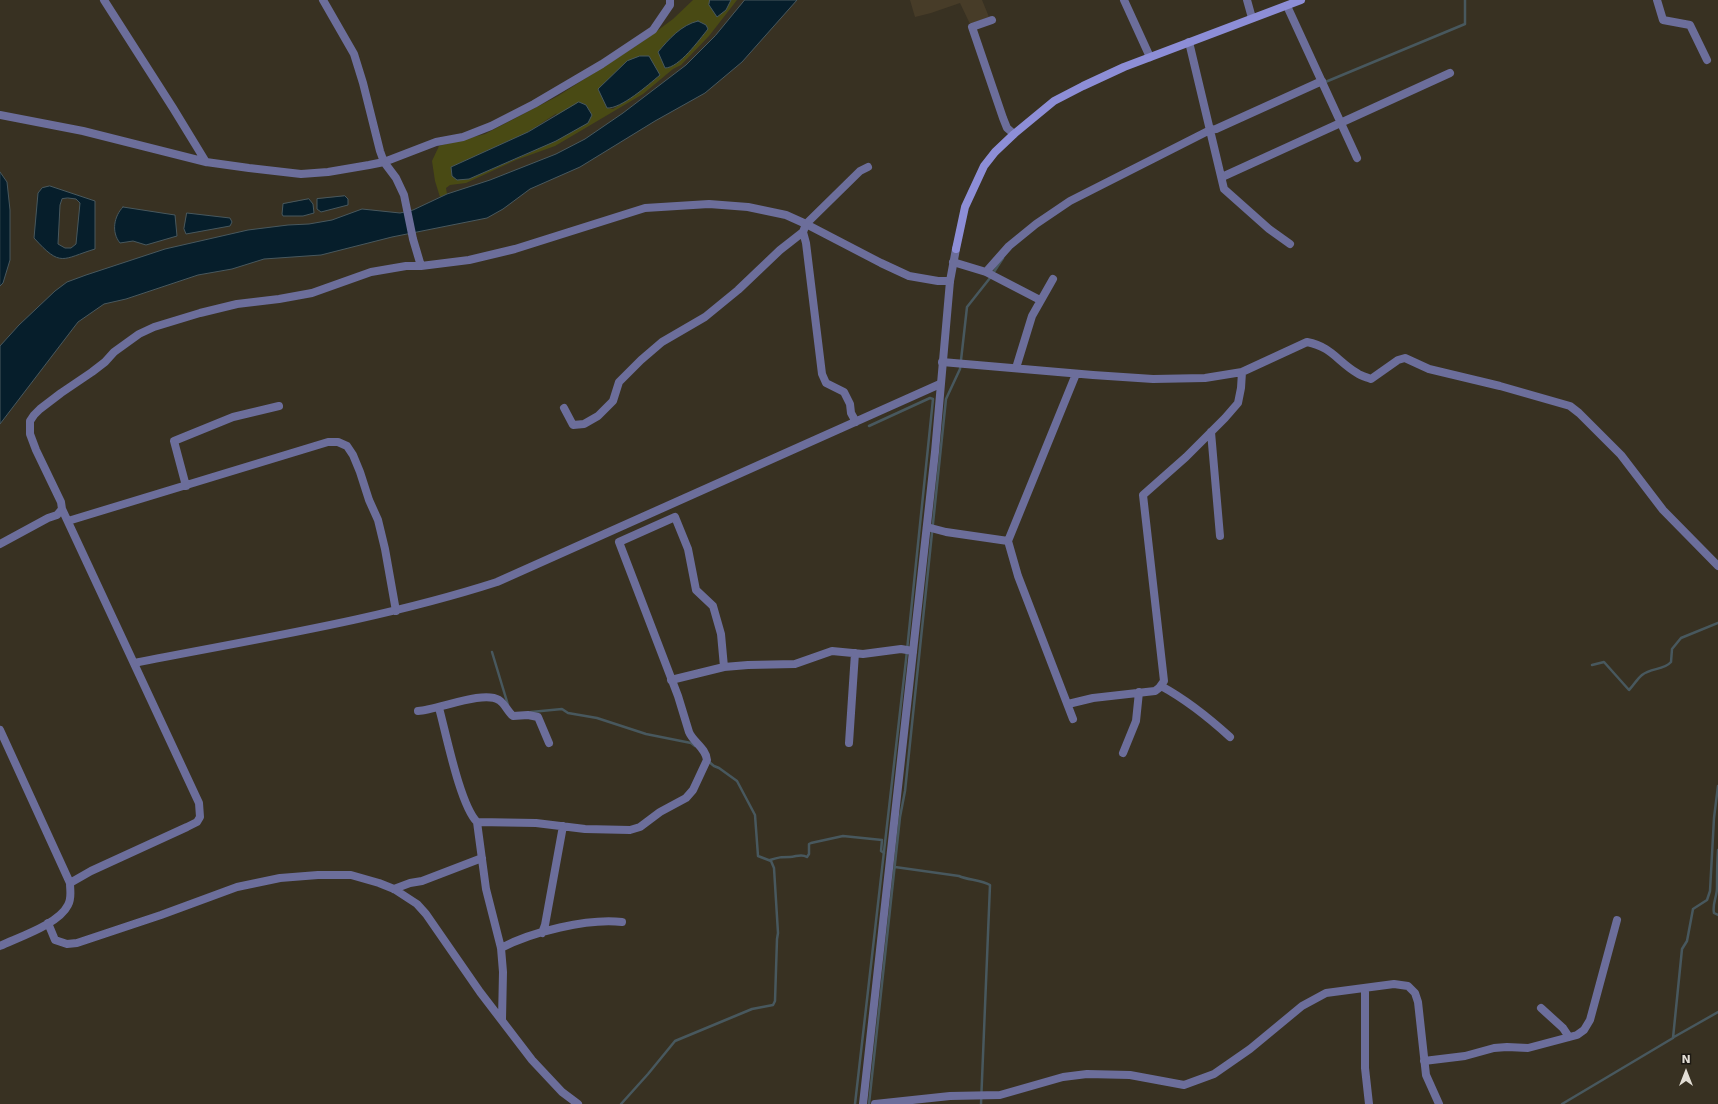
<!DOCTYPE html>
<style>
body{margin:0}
#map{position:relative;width:1718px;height:1104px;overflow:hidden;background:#383122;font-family:"DejaVu Sans",sans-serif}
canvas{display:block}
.north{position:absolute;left:1666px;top:1052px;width:40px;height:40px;-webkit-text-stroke:3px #1d1913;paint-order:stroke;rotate:0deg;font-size:11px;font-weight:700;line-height:16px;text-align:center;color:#e3ded5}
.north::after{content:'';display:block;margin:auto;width:14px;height:18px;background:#e3ded5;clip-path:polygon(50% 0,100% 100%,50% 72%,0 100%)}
</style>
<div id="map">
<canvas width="1718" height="1104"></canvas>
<div class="north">N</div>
</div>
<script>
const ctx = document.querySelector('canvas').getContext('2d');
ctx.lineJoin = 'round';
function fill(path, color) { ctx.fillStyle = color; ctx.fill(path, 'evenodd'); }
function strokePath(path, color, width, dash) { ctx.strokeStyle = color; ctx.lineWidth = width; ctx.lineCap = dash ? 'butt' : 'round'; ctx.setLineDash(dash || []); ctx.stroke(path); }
fill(new Path2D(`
 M910 0H982L989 17 970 24 960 3 931 13 915 17Z`), '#473c28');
fill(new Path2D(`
 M693 0H710L709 5 726 10 731 0H737L709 36 681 65 673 69 643 94 555 146 516 160 466 183 450 185 446 188 447 194 440 197 435 181 432 161 439 146 485 134 558 96 642 42 673 19ZM627 61 636 94 613 109 607 108 614 74ZM557 113 532 152 469 179 451 167 528 132Z`), '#494a14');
const water = new Path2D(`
 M710 0H731L726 10 717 17 709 5Z
 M745 0H797L742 62 705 93 655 121 580 167 530 189 503 209 487 218 392 237 321 255 264 259 232 269 198 275 126 299 104 304 78 322 0 424V346L19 325 55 291 67 282 86 275 165 249 248 230 288 225 309 224 332 220 362 209 400 213 413 210 447 194 490 180 556 154 585 139 623 113 686 65 715 36Z
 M698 21 706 25 708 29C699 40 679 68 665 68L658 52C669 39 681 25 698 21Z
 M640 56H649L660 75C648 85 621 109 607 108L598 89 627 61Z
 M579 102 586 105 592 115 588 123 556 141 469 179 457 180 452 176 451 167 528 132Z
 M0 172 7 182 10 210V260L3 283 0 286Z
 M50 186 95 201V249C62 259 61 268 34 238L38 193 42 188ZM68 198 76 199 80 203 76 244 71 248H65L58 244 60 205 62 199Z
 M345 196 348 199V205L321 212 317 209V199Z
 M309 199 313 204 314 213 303 216H283L282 214 283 204Z
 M123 207 175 215 177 236 146 245 133 241 120 243C111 232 114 216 123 207Z
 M187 213 230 218 232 222 230 226 186 234 184 229Z`);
fill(water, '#061e2b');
strokePath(water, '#48585e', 1);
strokePath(new Path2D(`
 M1323 83 1465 24V0
 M492 652 508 705
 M1592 665 1604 662 1629 690C1634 685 1637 679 1642 675 1651 668 1664 670 1671 662L1672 649 1681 638 1718 623
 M531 712 562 709 568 713 597 718 646 734 691 743 695 746
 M1718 850C1717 863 1717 875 1717 888 1717 897 1712 904 1714 913L1718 915
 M770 860C779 857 781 857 790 857 796 857 801 853 807 857L809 854V844L811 843 843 836 882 840 881 851 884 853
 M895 867 959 876C968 880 981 880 990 885L981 1104
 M1674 1037 1718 1012
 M621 1104 648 1074 675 1041 752 1009 773 1005 775 1001 777 939 778 933 774 868 771 861 758 856 755 815 737 781 719 768 714 766 708 761
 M855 1104 906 660 933 399 930 398 869 426
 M869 1104 900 817 905 791 946 399 960 369 967 307 990 278 1003 258
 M1562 1104 1673 1038 1682 949 1687 941 1693 909 1707 900 1710 891 1714 818 1718 786`), '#48585e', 2.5);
strokePath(new Path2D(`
 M104 0 173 108 206 162
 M323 0 354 54 363 83 380 151 384 162 396 178 404 195 413 239 421 266
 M1124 0 1150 57
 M1247 0 1252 18
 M1657 0 1663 20 1690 25 1707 60
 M1287 6 1357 158
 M992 20 972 27 1003 118 1007 128 1014 134
 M1189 42 1224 189 1269 229 1290 244
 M0 115 83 131 206 162 249 168 301 174 328 172 369 165 384 162 436 142 463 137 491 126 534 104 602 64 653 30 670 5V0
 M1222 177 1450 73
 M803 232 806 243 822 374 826 383 844 392 850 404 851 413 856 422
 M953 262 986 272 1040 300
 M986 272 1009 246 1036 224 1070 201 1210 130 1216 129 1322 81
 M942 362 1093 375 1153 379 1205 378 1242 372 1307 342C1332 347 1337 361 1357 373 1361 376 1366 377 1371 379L1398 360 1405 358 1429 369 1500 386 1570 406 1579 413 1621 455 1663 510 1718 566
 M1016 368 1032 316 1053 279
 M564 408 573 425 584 424 598 416 613 401 619 382 641 360 662 342 705 317 738 290 780 250 803 232 806 224 860 171 868 167
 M1211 432 1220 536
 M186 486 174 441 233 417 279 406
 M68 521 328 442H338L347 446 353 455 360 472 369 500 378 520 385 549 396 611
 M927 527 946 532 1008 541
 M0 544 48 518 57 515 62 509
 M134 663C255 639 379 620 497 582L940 384
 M671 680 724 667 748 665 795 664 832 651 863 654 901 649 913 651
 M1161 686C1187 700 1208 717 1230 737
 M1068 704 1093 698 1155 691 1159 688 1164 681 1143 495 1186 457 1225 418 1238 403 1241 388 1242 372
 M439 708C446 733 460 805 477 822
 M418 711C438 710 483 690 499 700 505 704 508 712 513 716L528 715 538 717 549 743
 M1073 719 1018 576 1008 541 1076 374
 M0 730 70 883C70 891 72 898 68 905 59 924 19 937 0 946
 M849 743 855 653
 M1123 753 1136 721 1139 692
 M70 883 91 871 187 827 197 822 200 817 199 803 62 509 61 502 36 450 30 434V421L34 415 40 409 61 393 92 372 105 362 114 352 139 334 154 327 200 313 237 304 279 299 312 293 371 272 406 266H421L469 260 515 249 645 208 709 204 748 207 786 215 806 224 881 263 909 276 938 281H950
 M394 889 410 883 422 881 482 858
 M48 923 55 940 67 944 77 943 161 915 237 887 280 878 318 875H351L379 883 394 889 417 904 426 914 480 992 532 1060 562 1092 578 1104
 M542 933 545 925 563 826
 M501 948C531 932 588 918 622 922
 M1365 988V1068L1369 1104
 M1541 1008 1563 1028 1569 1037
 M502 1019 503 972 501 948 486 889 477 822 536 823 585 829 630 830 640 827 660 812 686 798 693 790 707 760C706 748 693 742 689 732L678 696 619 542 675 517 688 549 696 590 713 606 721 634 724 667
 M1424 1061 1465 1056 1494 1048 1507 1047 1528 1048 1577 1035 1584 1030 1590 1020 1617 920
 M875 1104 950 1096 1000 1095 1063 1077 1087 1074 1130 1075 1184 1085 1214 1074 1250 1049 1302 1006 1326 993 1394 984 1408 986 1415 993 1418 1002 1426 1075 1439 1104`), '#6c6e9b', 8);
strokePath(new Path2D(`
 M863 1104 935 452 950 281 956 249`), '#6c6e9b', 8);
strokePath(new Path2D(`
 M956 249 965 207 984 166 995 152 1014 134 1054 101 1083 86 1124 67 1301 0`), '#8d8ed7', 8);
</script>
